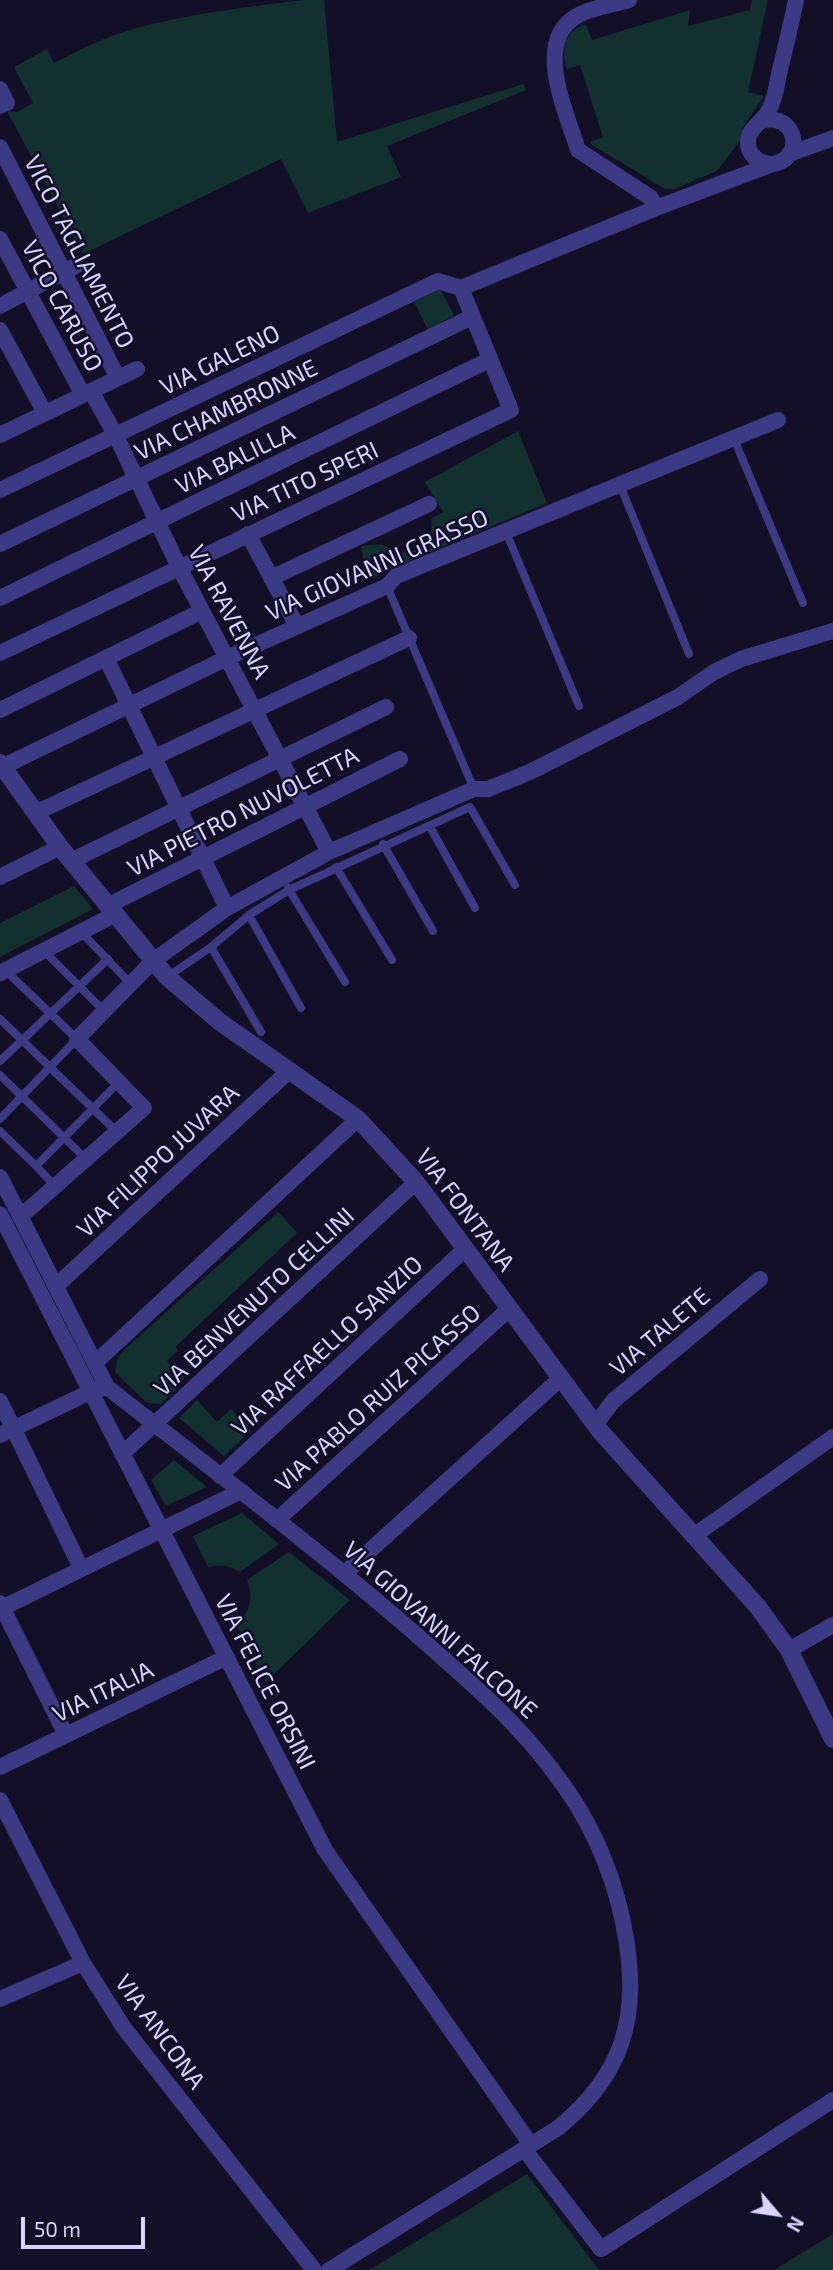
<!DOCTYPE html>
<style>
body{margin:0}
#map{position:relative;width:833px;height:2270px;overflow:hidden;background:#130f26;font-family:"Exo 2",sans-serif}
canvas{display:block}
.north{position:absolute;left:742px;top:2179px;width:70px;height:70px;-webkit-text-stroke:5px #130f26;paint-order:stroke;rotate:119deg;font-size:19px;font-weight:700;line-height:28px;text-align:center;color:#d9d4ff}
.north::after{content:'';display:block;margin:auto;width:24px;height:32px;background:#d9d4ff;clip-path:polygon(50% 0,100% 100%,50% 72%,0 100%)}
.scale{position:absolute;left:21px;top:2217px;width:124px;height:32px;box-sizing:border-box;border:4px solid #d9d4ff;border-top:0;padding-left:9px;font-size:21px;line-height:24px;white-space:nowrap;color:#d9d4ff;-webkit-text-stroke:5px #130f26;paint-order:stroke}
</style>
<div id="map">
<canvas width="833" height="2270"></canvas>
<div class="north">N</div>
<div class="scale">50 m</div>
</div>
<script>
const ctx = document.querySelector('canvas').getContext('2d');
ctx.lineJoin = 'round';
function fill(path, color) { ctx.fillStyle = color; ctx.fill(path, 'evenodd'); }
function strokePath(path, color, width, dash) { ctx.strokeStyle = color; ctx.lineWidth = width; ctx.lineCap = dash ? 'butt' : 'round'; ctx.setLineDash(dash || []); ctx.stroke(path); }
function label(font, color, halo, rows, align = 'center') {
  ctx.font = font + ' "Exo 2",sans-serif'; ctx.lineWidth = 5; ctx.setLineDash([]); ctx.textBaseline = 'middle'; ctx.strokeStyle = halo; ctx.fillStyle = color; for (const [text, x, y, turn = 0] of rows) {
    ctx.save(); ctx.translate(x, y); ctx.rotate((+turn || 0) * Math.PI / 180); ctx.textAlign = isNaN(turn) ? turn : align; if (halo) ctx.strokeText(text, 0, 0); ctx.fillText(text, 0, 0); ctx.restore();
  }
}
fill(new Path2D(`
 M302 0H324L337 142 523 84 526 90 387 146 401 177 308 213 281 159 83 254 7 111 17 112 33 103 14 67 47 49 54 63C79 50 105 37 133 29 186 14 247 7 302 0Z
 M752 0H768L748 92 764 96 743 127 739 142 717 171 674 189H665L592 145 590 142 603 137 580 65 567 69C561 48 564 32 586 24L592 40 690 10 688 26 750 10Z
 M440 289 454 315 428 330 414 302Z
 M518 431 547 503 385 571 367 582 361 546C367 545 376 544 383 545 390 547 396 552 404 552 422 553 435 536 431 519L443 512 425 482Z
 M74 886 93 909 0 957V923Z
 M278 1212 297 1233 175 1347 178 1350 167 1361 184 1378 177 1389 160 1404 147 1403 115 1372 117 1359 125 1349Z
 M197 1400 217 1422 231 1409 251 1431 224 1456 179 1418Z
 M174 1460 207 1487 166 1506 151 1480Z
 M242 1513 279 1544 240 1572C229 1565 221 1564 208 1567L193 1536Z
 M289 1552 350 1600 266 1682 236 1624C251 1611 254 1599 247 1580Z
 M527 2174 599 2270H369Z
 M833 2234V2270H774Z`), '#12302f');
strokePath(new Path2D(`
 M734 439 803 603
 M620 485 689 654
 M506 532 579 706
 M387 586 474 789
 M430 827 475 908
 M383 844 433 931
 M336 867 392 960
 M288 888 345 982
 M249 915 301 1008
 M81 932 131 984
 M211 947 261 1032
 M44 951 104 1011
 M167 977 211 947 249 915 289 890 470 807 515 885
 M0 1019 117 1132
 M0 1061 108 959
 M0 1075 86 1159
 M0 1119 77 1039 5 970
 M0 1131 36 1166
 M55 1186 36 1166 119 1082`), '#3d3a85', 8);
strokePath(new Path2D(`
 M629 0C613 5 592 7 577 16 532 41 567 113 578 150L651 198 656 208
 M0 89 7 103 0 106
 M761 121C794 111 806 154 777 163 765 167 750 158 748 145 746 128 763 123 769 110 775 99 777 85 779 74 785 49 791 25 796 0
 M0 147 118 378
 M789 154 833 138
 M0 239 83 395
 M461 288 656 208 770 165
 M0 306 79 264
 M0 330 45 413
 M91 391 116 436 180 569 329 852
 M0 435 137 369
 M0 490 438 281 461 288
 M248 534 297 626
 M0 544 472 317
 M271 578 429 504
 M0 598 489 360
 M0 653 511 410 461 288
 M106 658 227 908
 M0 710 202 611
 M2 767 227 658 387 586 396 576 778 420
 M35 813 409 638
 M71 861 386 707
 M0 877 60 847
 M107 906 400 759
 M0 973 114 915
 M0 1177 107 1387
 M0 1214 325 1850 531 2145
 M20 1217 144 1108 77 1039 153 961 227 908 329 852 474 789H488L530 772 678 697 714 672 741 659 833 631
 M56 1286 290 1070
 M95 1363 358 1119
 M0 1401 81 1568
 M595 1425 613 1401 760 1279
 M0 1435 90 1392 107 1387C209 1467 314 1546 412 1631 476 1687 533 1734 578 1807 606 1853 624 1908 629 1962 636 2033 613 2083 558 2128L329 2270
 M122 1454 416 1182
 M220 1476 465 1249
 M277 1520 509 1309
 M695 1535 833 1437
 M345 1573 560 1379
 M0 1603 66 1735
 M0 1609 241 1491
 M789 1650 833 1625
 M0 1767 227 1657
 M0 1800 83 1963 124 2028 314 2270
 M0 1999 83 1963
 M524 2149 601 2249 833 2100`), '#3d3a85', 16);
strokePath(new Path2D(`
 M0 763 60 847 167 977 220 1022 358 1119 416 1182 600 1431 758 1607 789 1650 833 1739`), '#3d3a85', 18);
label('24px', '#d9d4ff', '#130f26', [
 ["VICO TAGLIAMENTO",79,252,63],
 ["VICO CARUSO",62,306,62],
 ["VIA GALENO",220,360,-26],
 ["VIA CHAMBRONNE",226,410,-26],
 ["VIA BALILLA",235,459,-26],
 ["VIA TITO SPERI",305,482,-25],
 ["VIA GIOVANNI GRASSO",377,565,-24],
 ["VIA RAVENNA",229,612,62],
 ["VIA PIETRO NUVOLETTA",243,812,-27],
 ["VIA FILIPPO JUVARA",158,1161,-43],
 ["VIA FONTANA",465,1210,53],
 ["VIA BENVENUTO CELLINI",254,1302,-43],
 ["VIA TALETE",660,1332,-40],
 ["VIA RAFFAELLO SANZIO",327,1346,-43],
 ["VIA PABLO RUIZ PICASSO",378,1398,-42],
 ["VIA GIOVANNI FALCONE",440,1630,42],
 ["VIA FELICE ORSINI",265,1682,63],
 ["VIA ITALIA",103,1692,-26],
 ["VIA ANCONA",160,2032,54]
]);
</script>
